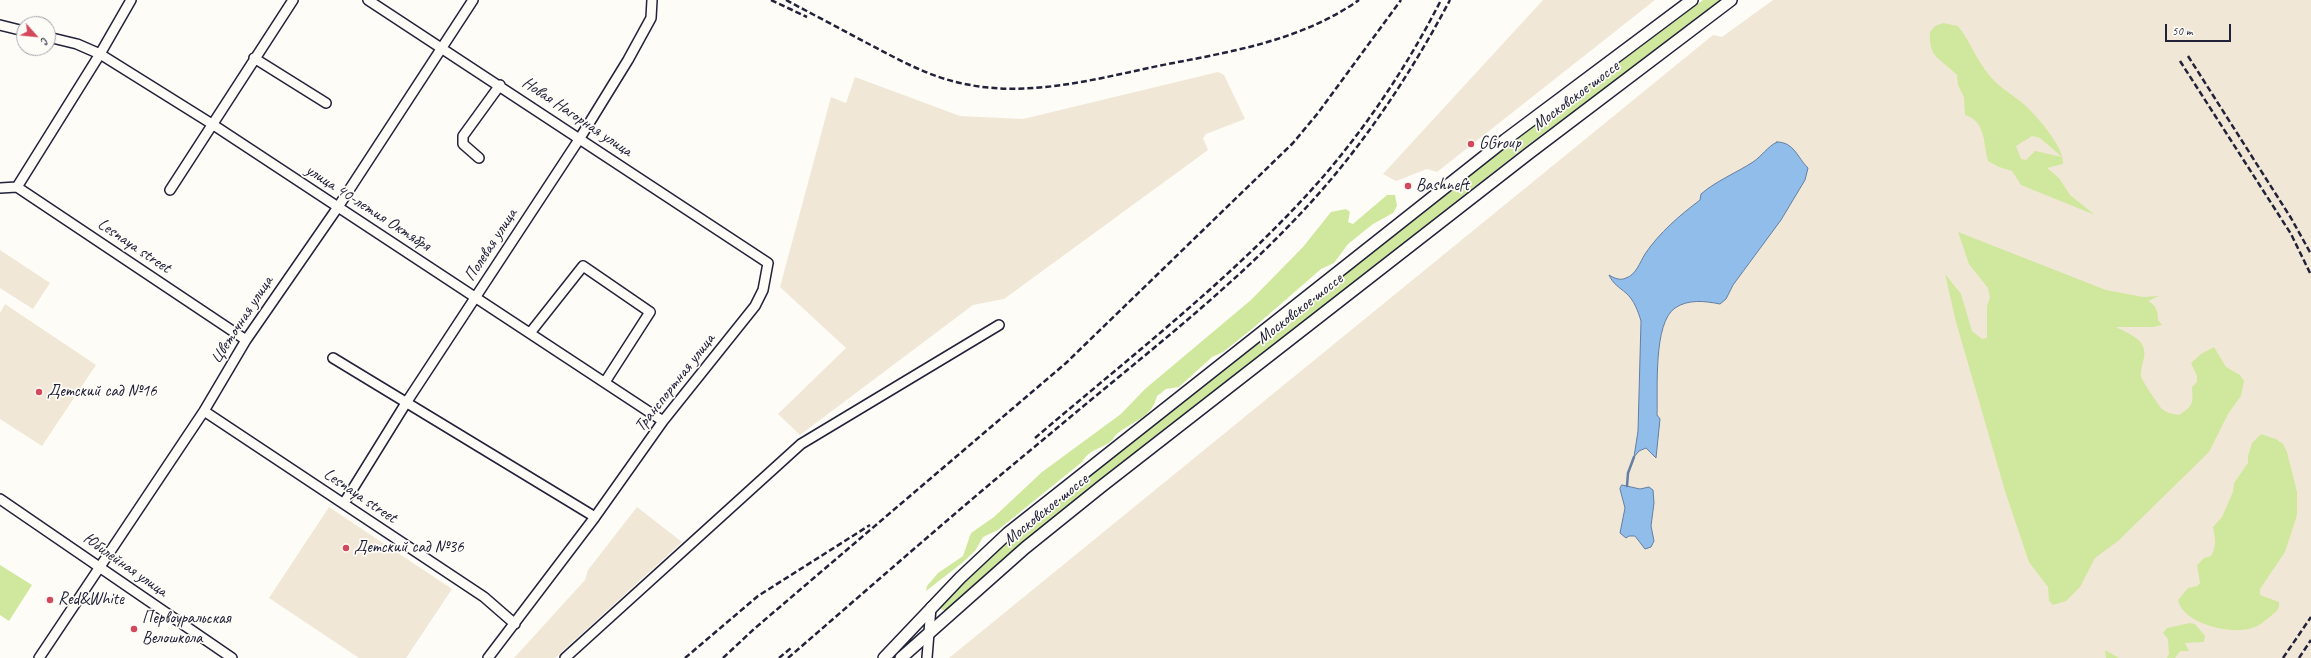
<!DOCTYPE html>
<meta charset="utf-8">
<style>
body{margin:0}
#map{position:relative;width:2311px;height:658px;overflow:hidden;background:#fdfcf7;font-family:Caveat,sans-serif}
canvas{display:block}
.north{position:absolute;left:16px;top:16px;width:40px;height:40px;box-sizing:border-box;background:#fdfcf7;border:1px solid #a5a5ac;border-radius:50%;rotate:117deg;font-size:11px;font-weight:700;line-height:16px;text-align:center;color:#22223b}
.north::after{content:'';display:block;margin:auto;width:14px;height:18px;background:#d1495b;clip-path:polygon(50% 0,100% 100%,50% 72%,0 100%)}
.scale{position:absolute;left:2165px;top:24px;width:66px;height:18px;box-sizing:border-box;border:2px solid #22223b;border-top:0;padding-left:5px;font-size:12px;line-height:14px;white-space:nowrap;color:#22223b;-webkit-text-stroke:3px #fdfcf7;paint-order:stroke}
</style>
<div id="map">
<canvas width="2311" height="658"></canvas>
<div class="north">С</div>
<div class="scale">50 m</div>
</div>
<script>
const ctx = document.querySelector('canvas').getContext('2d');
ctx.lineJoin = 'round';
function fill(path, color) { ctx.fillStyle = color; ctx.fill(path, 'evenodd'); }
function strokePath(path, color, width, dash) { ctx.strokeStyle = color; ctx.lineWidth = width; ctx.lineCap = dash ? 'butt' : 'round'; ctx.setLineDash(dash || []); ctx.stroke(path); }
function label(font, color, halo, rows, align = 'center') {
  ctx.font = font + ' Caveat,sans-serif'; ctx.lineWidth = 3.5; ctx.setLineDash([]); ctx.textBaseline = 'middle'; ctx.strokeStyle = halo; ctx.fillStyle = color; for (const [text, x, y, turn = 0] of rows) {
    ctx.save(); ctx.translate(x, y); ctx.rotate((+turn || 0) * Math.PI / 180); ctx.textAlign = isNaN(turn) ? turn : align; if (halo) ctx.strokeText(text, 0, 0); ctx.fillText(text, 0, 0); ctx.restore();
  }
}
fill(new Path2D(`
 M1543 0H1655L1437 172 1427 169 1396 181 1383 174Z
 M1773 0H2311V658H949L1713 35 1722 37Z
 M1218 72 1224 75 1245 119 1206 134 1203 138 1208 150 1004 299 973 305 800 435 778 414 846 348 780 287 831 97 846 103 855 77 960 116 1023 119Z
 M0 250 50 283 33 309 0 288Z
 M5 304 96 365 42 446 0 419V313Z
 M329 507 452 589 406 658H359L269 598Z
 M637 507 682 542 555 658H514L585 580 588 570Z`), '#f1e7d6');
fill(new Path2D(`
 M1703 0H1724L1529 144 1045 525 946 611 941 609 940 604 1036 515 1522 135Z
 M1943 23 1958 26C1970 41 1976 59 1989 75 2000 89 2016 96 2028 108 2039 119 2065 149 2063 164L2047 168 2059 178 2070 195 2095 215 2021 185 2012 171 1999 167 1988 161C1983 143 1986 121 1965 115L1964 97 1958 85 1957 75C1942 59 1928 59 1930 32L1935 26ZM2032 136 2040 138 2062 157 2035 151 2026 160 2021 159 2016 146Z
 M1387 195H1395L1397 206 1393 213 1373 224 1348 244 1334 263 1321 269 1252 329 1223 352 1212 357 1179 387 1166 389 1157 396C1152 417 1134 421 1118 433 1114 436 1112 442 1107 444 1095 451 1091 449 1082 462L998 530 983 537 975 551 962 563 926 591 927 586 938 573 963 556 971 533 994 517 1042 472 1121 414 1145 389 1251 300 1303 247 1331 212 1346 209 1350 212 1348 222 1353 224Z
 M1958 232 2106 290 2143 297 2159 296 2148 301C2156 305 2158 311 2158 320L2162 325 2154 327H2116C2125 332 2141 337 2144 349 2146 358 2140 367 2141 376 2141 379 2159 406 2162 409 2167 413 2173 414 2179 415 2194 406 2193 402 2192 387L2197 382V376L2191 363 2201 354 2214 347 2226 367 2240 375 2244 381 2241 396 2228 414 2209 452 2118 541 2095 558 2080 587 2066 601 2053 605 2049 601 2048 587 2029 562 2005 491 1956 322 1945 274 1961 294 1972 331 1982 339 1987 338V306L1990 297 1988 288 1969 264Z
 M2261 434 2276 439 2283 444 2287 452 2297 492V515L2285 552 2260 589V595L2279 602C2280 609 2276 612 2271 616 2265 620 2259 627 2252 628 2231 635 2183 624 2178 600L2188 588 2197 586 2200 583 2197 565 2204 558 2211 556C2217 545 2215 539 2213 527L2222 517 2233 492 2234 483 2248 463V456L2252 443Z
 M0 565 32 585 9 621 0 615Z
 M2190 623 2195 624 2205 636 2204 642 2185 643 2189 651H2180L2175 658H2167L2169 654 2168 639 2163 633 2167 628Z
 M2105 650 2119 658H2106Z`), '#d0e89d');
const water = new Path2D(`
 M1777 142C1794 142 1797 157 1808 168L1805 180 1781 220 1733 285 1726 299 1720 304C1705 301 1688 299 1675 308 1653 323 1658 390 1657 415L1660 419 1656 458 1646 448 1639 451 1634 457 1638 431 1641 321C1638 311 1634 300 1626 293 1619 287 1613 284 1609 275 1614 278 1620 281 1626 278 1636 275 1640 262 1645 254 1660 232 1679 216 1700 200L1701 194C1716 181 1736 173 1753 162 1762 156 1767 147 1777 142Z
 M1622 485 1640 489 1649 487 1653 490 1654 503 1651 526 1654 541 1651 547 1645 549 1635 536H1629L1626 538 1620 533 1625 508 1620 489Z`);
fill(water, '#90bde9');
strokePath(water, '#647fa3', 1);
strokePath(new Path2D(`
 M1627 486 1628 473 1634 457`), '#647fa3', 2.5);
const minor = new Path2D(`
 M368 0 768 263 763 290 755 306 663 421 595 517 488 658
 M0 25 24 31
 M48 37 77 44 100 54 212 124 663 421
 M254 58 326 103
 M479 158 463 144V136L500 85
 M17 187 100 54 131 0
 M0 188 17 187 246 340
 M170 190 293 0
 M530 333 583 266 650 312 605 382
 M333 358 595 517
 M204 411 484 597 515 624
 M0 499 232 658
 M344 503 406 403 580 138 628 60 651 18 652 0
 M39 658 204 411 246 340 338 207 473 0
 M565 658 801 444 999 325
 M927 658 931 607`);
const major = new Path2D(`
 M884 658 960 578 1008 533 1505 140 1692 0
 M901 658 1025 548 1102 486 1528 154 1731 0`);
strokePath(minor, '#22223b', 12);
strokePath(major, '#22223b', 14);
strokePath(minor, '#fdfcf7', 9);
strokePath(major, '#fdfcf7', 11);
strokePath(new Path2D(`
 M771 0 807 17
 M786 0C812 14 839 28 865 42 894 57 923 74 956 82 1024 99 1091 80 1158 66 1228 52 1299 42 1359 0
 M2188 56 2291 218 2311 254
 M2180 61 2291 234 2311 275
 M1035 438C1131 356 1239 273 1322 178 1368 125 1409 63 1441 0
 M685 658 758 596 870 525
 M723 658 754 629 1066 363 1293 143 1318 113 1401 0
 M779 658 791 648
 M788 658C875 583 961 507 1050 434 1147 352 1251 275 1333 177 1378 123 1417 62 1450 0
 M2283 658 2311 617
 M2299 658 2311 640`), '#22223b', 2.5, [6, 3]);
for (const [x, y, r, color] of [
 [1471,144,4,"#d1495b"],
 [1408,186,4,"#d1495b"],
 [39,392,4,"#d1495b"],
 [346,548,4,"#d1495b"],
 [50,600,4,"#d1495b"],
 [134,629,4,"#d1495b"]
]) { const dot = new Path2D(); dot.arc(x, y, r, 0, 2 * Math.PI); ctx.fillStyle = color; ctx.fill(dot); strokePath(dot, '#fdfcf7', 1.5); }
label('17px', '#22223b', '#fdfcf7', [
 ["Московское шоссе",1576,96,-37],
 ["Новая Нагорная улица",577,117,34],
 ["улица 40-летия Октября",368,208,33],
 ["Полевая улица",491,245,-57],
 ["Lesnaya street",134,246,34],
 ["Московское шоссе",1300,309,-38],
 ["Цветочная улица",242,320,-57],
 ["Транспортная улица",675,383,-52],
 ["Lesnaya street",360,496,34],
 ["Московское шоссе",1046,510,-39],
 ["Юбилейная улица",125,565,35]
]);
label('17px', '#22223b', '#fdfcf7', [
 ["GGroup",1479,144],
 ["Bashneft",1416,186],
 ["Детский сад №16",47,392],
 ["Детский сад №36",354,548],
 ["Red&White",58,600],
 ["Первоуральская",142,619],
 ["Велошкола",142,639]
], 'left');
</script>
